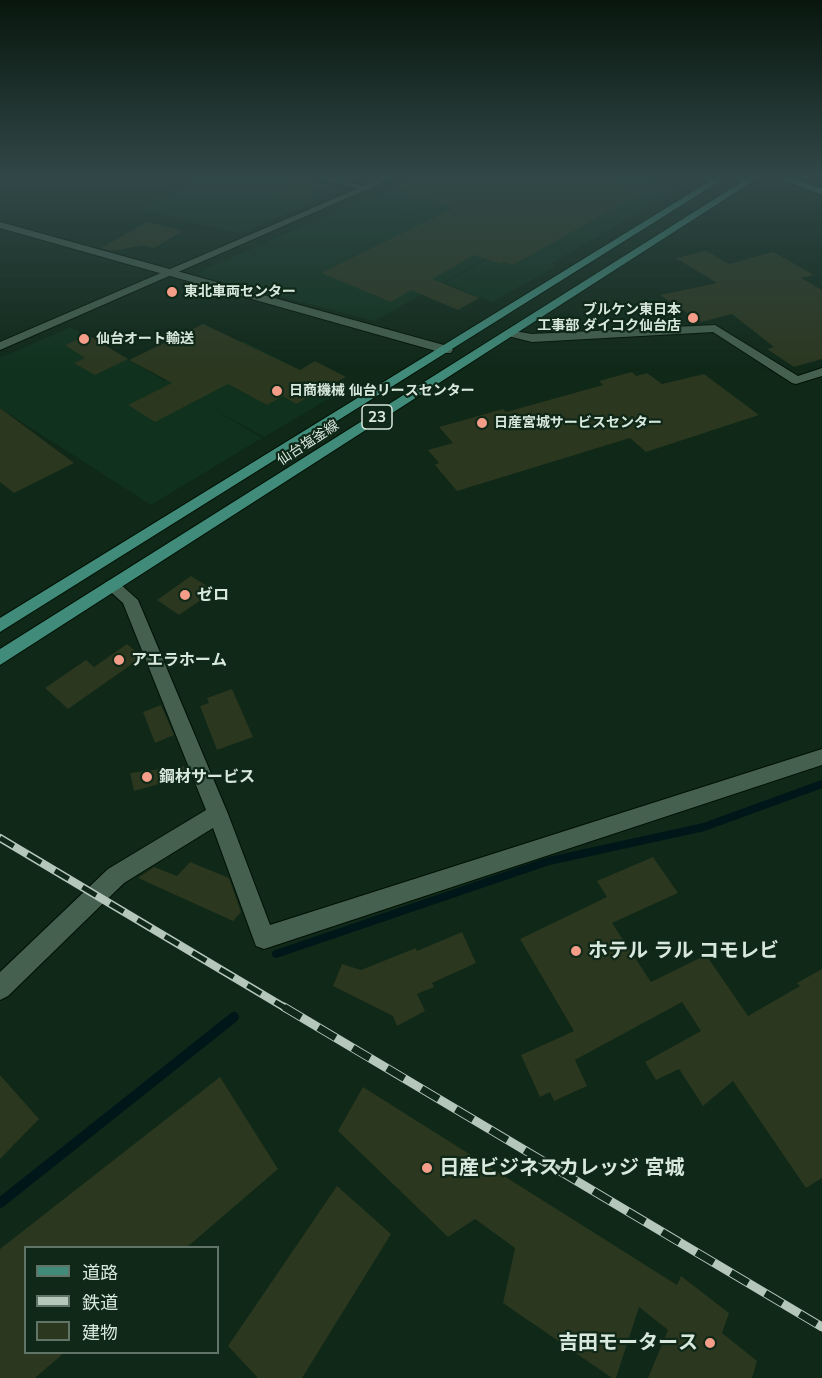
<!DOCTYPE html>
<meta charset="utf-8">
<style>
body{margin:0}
#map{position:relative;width:822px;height:1378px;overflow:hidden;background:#0f2818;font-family:Mulish,"Noto Sans JP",sans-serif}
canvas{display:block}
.legend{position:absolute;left:24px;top:1246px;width:195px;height:108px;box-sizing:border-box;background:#0f2818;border:2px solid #607567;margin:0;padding:8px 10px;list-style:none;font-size:18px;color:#d9e8dd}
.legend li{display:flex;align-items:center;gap:12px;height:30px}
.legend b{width:30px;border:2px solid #607567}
</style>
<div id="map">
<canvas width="822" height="1378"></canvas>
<ul class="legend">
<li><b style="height:8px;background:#408b79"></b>道路</li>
<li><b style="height:8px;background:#b5c6ba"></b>鉄道</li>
<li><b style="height:16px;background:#2b371f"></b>建物</li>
</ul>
</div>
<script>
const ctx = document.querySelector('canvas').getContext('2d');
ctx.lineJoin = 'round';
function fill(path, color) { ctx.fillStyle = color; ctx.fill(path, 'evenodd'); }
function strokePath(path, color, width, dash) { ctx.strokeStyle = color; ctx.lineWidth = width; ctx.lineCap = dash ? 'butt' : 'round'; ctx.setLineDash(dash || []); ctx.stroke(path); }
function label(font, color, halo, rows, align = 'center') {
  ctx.font = font + ' Mulish,"Noto Sans JP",sans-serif'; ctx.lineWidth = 4.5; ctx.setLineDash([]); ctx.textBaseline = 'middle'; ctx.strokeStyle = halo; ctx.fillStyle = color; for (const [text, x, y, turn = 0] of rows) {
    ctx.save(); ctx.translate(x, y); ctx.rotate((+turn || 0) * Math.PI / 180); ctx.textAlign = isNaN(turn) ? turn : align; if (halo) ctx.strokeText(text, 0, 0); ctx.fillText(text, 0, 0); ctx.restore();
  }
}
fill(new Path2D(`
 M197 178H300L339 186 342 190 240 234 140 209Z
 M413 178H639L680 188 551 264 556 266 492 302 445 283 506 248 399 210 504 248 375 321 200 276 202 270Z
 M71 327 165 381 243 341 342 391 264 437 210 407 262 438 151 505 0 408V358Z`), '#10311d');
strokePath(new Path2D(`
 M276 954 549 861 704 827 822 784`), '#00171a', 8);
strokePath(new Path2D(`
 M0 1203 234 1017`), '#00171a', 10);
fill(new Path2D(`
 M415 178H599L644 191 513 265 504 262 500 264 474 255 432 279 479 298 458 310 411 290 391 302 321 273 454 208 394 187Z
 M297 179 322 184 301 198 275 192Z
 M147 222 183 231 154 248 144 245 112 251 101 248Z
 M706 251 729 264 773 252 814 275 801 278 822 290V359L794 367 767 349 774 347 732 314 701 322 660 295 717 283 676 258Z
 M203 324 300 370 315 361 346 377 296 404 283 396 267 405 228 384 155 422 128 405 172 383 129 360Z
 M88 335 128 359 95 375 74 363 85 358 65 345Z
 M632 372 636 376 647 373 662 384 704 374 759 415 646 452 630 438 457 491 435 465 439 463 428 450 453 443 439 427 503 409 506 412 603 385 599 381Z
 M0 408 74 463 14 493 0 482Z
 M191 576 210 588 197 597 201 600 179 615 157 600Z
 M127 644 142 657 68 709 45 688 86 660 94 667Z
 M232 689 253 737 217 750 200 706 209 703 207 698Z
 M161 705 174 735 155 743 143 712Z
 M184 766 187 776 134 791 130 773Z
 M653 857 678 893 612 923 651 982 706 955 748 1016 800 986 797 983 822 969V1178L806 1188 733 1081 703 1106 679 1069 656 1080 645 1062 701 1031 682 1002 575 1060 587 1086 554 1101 550 1092 540 1097 521 1055 574 1031 520 939 607 897 597 881Z
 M190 862 229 878 241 912 233 921 138 878 154 867 177 876Z
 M462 932 476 963 432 983 434 987 417 994 425 1011 397 1026 393 1016 333 986 342 964 361 970 416 948 417 951Z
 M0 1075 39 1119 0 1159Z
 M220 1077 278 1169 186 1248H26V1353H64L35 1378H0V1249Z
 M363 1087 677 1285 681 1276 729 1313 722 1333 757 1361 752 1378H648L668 1330 639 1307 616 1378H612L503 1303 515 1248 475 1219 448 1237 338 1131Z
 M337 1186 391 1234 302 1378H258L228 1346Z`), '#2b371f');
const street = new Path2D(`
 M317 178H332L371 188 366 191Z
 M0 222 451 347 453 350 451 353H443L0 228Z
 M715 325 798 376 822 368V376L796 384 792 383 713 332 532 342 504 335 502 333 508 330 532 334Z
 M112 580 118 582 138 600 228 814 270 925 822 749V765L264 949 256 946 253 938 213 828 124 883 8 996 0 1000V972L108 869 206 810 123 603 104 586 106 582Z`);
const secondary = new Path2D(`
 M382 178H393L0 350V342Z`);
const primary = new Path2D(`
 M715 178H725L0 632V618Z
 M748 178H758L0 665V649Z
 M779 178H791L822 189V195Z`);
strokePath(street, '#001004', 2);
strokePath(secondary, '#001004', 2);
strokePath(primary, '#001004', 2);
fill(street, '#45604e');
fill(secondary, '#45604e');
fill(primary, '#408b79');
const railFar1 = new Path2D(`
 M0 838 287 1009`);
const rail = new Path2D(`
 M284 1007 822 1327`);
strokePath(railFar1, '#b5c6ba', 8);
strokePath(rail, '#b5c6ba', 9);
strokePath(railFar1, '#0f2818', 5, [16]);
strokePath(rail, '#0f2818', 7, [20]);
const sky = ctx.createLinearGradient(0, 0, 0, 371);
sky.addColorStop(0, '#08160d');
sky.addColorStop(0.48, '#314848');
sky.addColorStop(1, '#31484800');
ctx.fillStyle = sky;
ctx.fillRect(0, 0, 822, 371);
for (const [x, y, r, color] of [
 [172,292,6,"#f49e89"],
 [693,318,6,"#f49e89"],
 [84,339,6,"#f49e89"],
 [277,391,6,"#f49e89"],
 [482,423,6,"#f49e89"],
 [185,595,6,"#f49e89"],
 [119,660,6,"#f49e89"],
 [147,777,6,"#f49e89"],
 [576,951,6,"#f49e89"],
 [427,1168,6,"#f49e89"],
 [710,1343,6,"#f49e89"]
]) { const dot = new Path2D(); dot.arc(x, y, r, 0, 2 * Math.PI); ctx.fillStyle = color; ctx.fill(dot); strokePath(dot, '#0f2818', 2); }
label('bold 14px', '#d9e8dd', '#0f2818', [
 ["東北車両センター",184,292],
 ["ブルケン東日本",681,310,"right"],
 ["工事部 ダイコク仙台店",681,326,"right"],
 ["仙台オート輸送",96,339],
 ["日商機械 仙台リースセンター",289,391],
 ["日産宮城サービスセンター",494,423]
], 'left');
label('14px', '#d9e8dd', '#0f2818', [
 ["仙台塩釜線",308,443,-33]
]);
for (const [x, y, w] of [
 [377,417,30]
]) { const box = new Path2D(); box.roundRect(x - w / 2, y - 12, w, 24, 4.5); ctx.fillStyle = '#0f2818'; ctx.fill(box); strokePath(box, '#d9e8dd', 1.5); }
label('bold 15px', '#d9e8dd', null, [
 ["23",377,417]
]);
label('bold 16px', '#d9e8dd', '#0f2818', [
 ["ゼロ",197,595],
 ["アエラホーム",131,660],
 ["鋼材サービス",159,777]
], 'left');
label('bold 20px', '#d9e8dd', '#0f2818', [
 ["ホテル ラル コモレビ",588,951],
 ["日産ビジネスカレッジ 宮城",439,1168],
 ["吉田モータース",698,1343,"right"]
], 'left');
</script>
